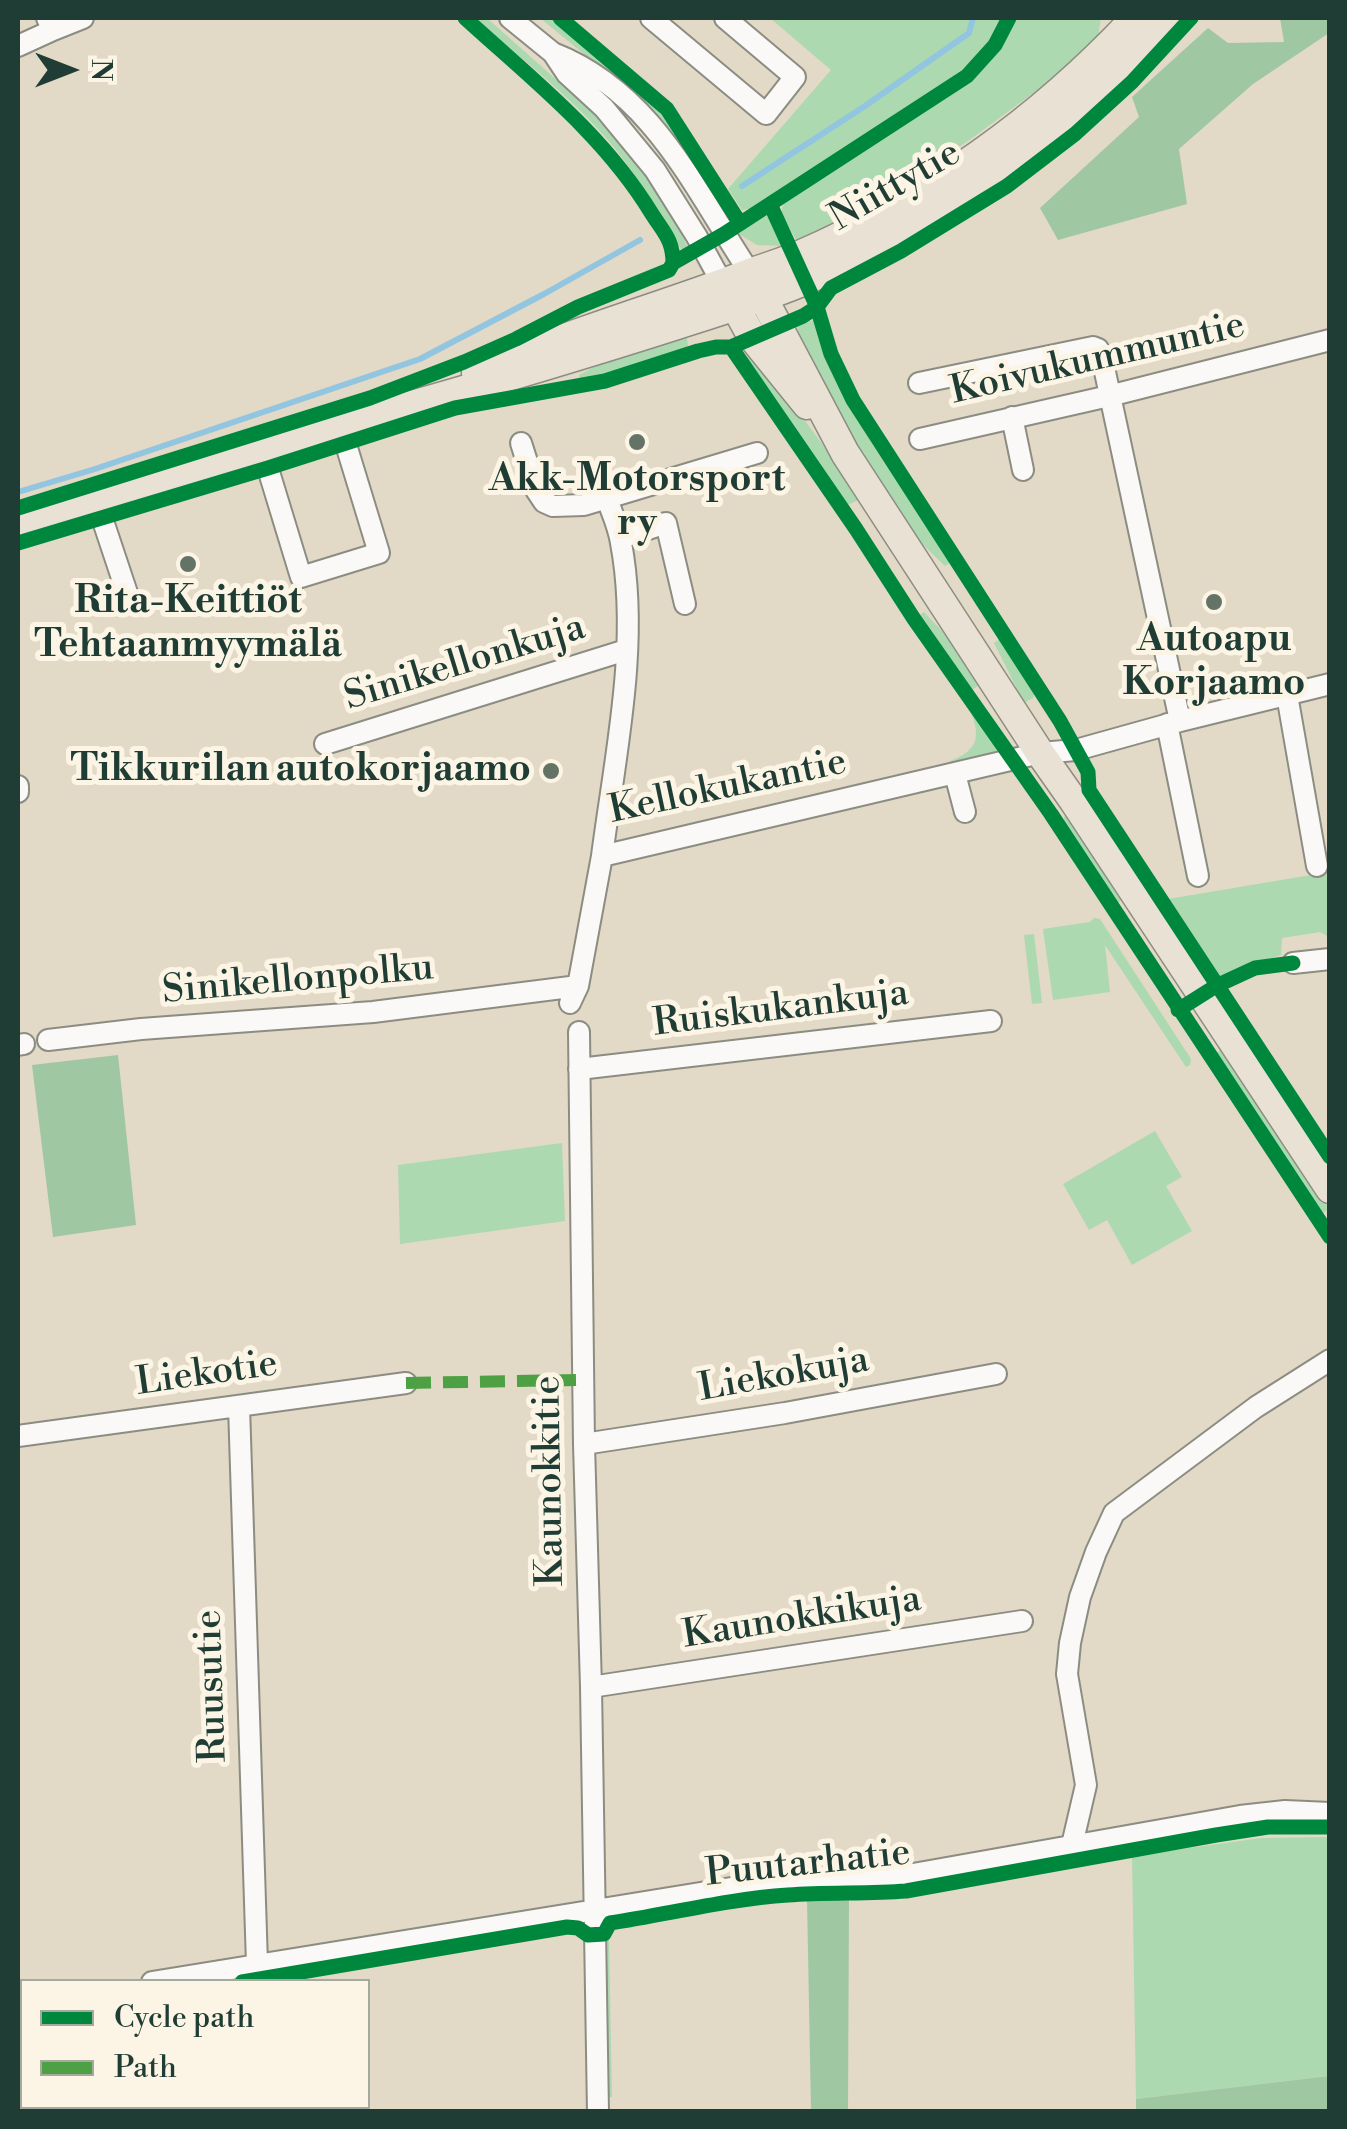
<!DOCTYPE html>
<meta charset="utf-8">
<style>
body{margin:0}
#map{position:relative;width:1347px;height:2129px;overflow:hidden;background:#e2d9c7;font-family:"Libre Bodoni",serif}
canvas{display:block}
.frame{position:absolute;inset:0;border:20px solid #1f3d34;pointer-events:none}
.legend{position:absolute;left:20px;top:1979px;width:350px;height:130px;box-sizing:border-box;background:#fcf5e5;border:2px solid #a4ab9e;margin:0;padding:12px 18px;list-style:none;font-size:30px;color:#1f3d34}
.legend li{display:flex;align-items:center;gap:20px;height:50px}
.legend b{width:50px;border:2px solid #a4ab9e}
.north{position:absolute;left:20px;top:20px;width:100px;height:100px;-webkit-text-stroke:8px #fcf5e5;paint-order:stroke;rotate:90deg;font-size:28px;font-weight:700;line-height:40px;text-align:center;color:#1f3d34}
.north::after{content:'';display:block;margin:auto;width:35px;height:45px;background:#1f3d34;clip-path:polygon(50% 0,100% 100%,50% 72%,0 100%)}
</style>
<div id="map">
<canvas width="1347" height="2129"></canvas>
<div class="frame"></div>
<ul class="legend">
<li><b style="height:12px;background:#00873e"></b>Cycle path</li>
<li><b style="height:12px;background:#4da043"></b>Path</li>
</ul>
<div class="north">N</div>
</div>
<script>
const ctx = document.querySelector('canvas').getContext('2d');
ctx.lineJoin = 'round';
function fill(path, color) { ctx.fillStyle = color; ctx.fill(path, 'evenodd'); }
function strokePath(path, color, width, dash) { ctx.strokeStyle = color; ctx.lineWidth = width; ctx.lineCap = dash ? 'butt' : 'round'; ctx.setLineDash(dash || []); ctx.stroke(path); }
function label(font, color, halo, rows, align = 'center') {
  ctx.font = font + ' "Libre Bodoni",serif'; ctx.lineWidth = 10; ctx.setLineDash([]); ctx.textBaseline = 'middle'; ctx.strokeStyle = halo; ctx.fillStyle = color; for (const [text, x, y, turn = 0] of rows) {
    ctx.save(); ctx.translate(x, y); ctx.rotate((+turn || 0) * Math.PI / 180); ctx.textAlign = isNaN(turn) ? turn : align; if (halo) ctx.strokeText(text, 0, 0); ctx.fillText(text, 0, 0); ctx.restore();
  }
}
fill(new Path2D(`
 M475 18H487L596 115 649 181 681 232 688 249H681C659 211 636 173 607 139 568 94 519 57 475 18Z
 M540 18H553L625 77 667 116 728 213 730 217 729 223 640 100Z
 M770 18H1005L991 41 962 73 755 208 742 210 728 189 831 70Z
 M1014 18H1101L1098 37 1047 83 968 141 874 203 796 240 781 213 784 202 978 74 1003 39Z
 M765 216 769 217 781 246 757 245 739 234 743 230Z
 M814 320 818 326C822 340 825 356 832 370 861 438 913 499 951 562L945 566 917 539 841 418 800 339 797 325Z
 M686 332 688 346C676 360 599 380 580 380L579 375 626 350Z
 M746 349C788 397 826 445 859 500L845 506 749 365Z
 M924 612 957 647 983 683 970 691 918 616Z
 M1000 639 1035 692 1033 698 1024 703 994 643Z
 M970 711 998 749 991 757 949 769 948 762C975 752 983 739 970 711Z
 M1067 815 1123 899 1115 905 1063 824 1064 817Z
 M1329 872V937L1320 932 1282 938 1281 955 1217 977 1168 899Z
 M1094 918 1100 919 1191 1059 1190 1065 1186 1067 1105 945 1110 992 1053 1000 1043 929 1090 922Z
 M1034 934 1042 1003 1032 1004 1024 935Z
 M1222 1049 1329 1209 1321 1214 1214 1055Z
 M1155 1131 1182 1177 1166 1186 1192 1231 1132 1265 1107 1220 1089 1230 1063 1184Z
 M562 1143 565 1221 400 1244 398 1165Z
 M1329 1837V2076L1136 2099 1132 1856 1261 1838Z
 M604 1940H609L612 2097H607Z`), '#add9b0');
fill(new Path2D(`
 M1280 18H1327L1329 23V33L1253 84 1179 149 1187 204 1058 240 1040 208 1139 117 1132 97 1208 28 1228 43 1284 42Z
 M118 1055 136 1225 53 1237 32 1065Z
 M807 1898 849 1899 848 2111H811Z
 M1329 2076V2111H1136V2099Z`), '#9fc7a2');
strokePath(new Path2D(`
 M742 186 865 106 969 33 973 18
 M18 492 95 469 420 359 544 294 640 240`), '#92c5df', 6);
const minor = new Path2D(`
 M510 18 553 53 567 74 604 108 655 170 697 237 722 283
 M651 18 766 114 795 77 725 18
 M53 30 83 18
 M18 46 53 30 47 18
 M553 53C653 92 694 189 750 273
 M919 383 1093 347 1098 349 1105 372 1180 721
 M1012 417 1023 470
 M920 439 1109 396 1330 340
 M521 443 536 490 544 502 553 506 584 505 757 453
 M262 449 301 577 379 553 340 425
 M607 499C612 513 619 528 621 543 640 643 615 756 602 856L1040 753 1076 750 1180 721 1330 684
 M96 500 127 593
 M621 538 666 523 685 604
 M1287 695 1317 866
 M1167 724 1198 876
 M325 744 626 650
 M955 774 965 812
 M18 786V792
 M1293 963 1330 959
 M570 1003 578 986 602 856
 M579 1032 584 1444 591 1687 598 2112
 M48 1040 141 1029 373 1012 578 986
 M18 1045 24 1044
 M579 1069 991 1021
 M239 1406 257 1964
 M18 1436 406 1383
 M584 1444 785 1413 996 1374
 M591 1687 1022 1621
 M1072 1845 1086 1785 1067 1674 1070 1643 1080 1597 1096 1552 1114 1513 1256 1407 1330 1360
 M152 1982 774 1881 913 1874 1240 1816 1285 1811 1330 1813
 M18 2003 22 2002
 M79 2106V2112`);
const major = new Path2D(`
 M750 273 845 453 1040 753 1073 800 1330 1189
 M728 293 752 337 807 405
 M476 373C564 334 657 308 747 274 763 268 780 263 797 256 928 199 1038 122 1135 18
 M18 525C140 486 263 447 387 412 482 385 577 357 671 327 716 312 763 299 807 280 943 219 1067 130 1166 18`);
strokePath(minor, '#8c8d82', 24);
strokePath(major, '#8c8d82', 31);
strokePath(minor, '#fbf9f7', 20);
strokePath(major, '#eae1d5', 28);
strokePath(new Path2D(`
 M406 1383 576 1380`), '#4da043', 12, [25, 12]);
strokePath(new Path2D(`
 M465 18C533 80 604 135 652 214 664 233 673 240 673 263
 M560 18 667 109 740 223
 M770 204 817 307 831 354 853 400 1060 721 1088 772 1089 790 1330 1157
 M731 347 856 529 914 619 1051 814 1330 1237
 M18 508 370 398 464 362 516 339 578 307 669 270 673 263 724 234 967 76 995 45 1009 18
 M18 543 268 468 455 408 605 381 698 351 716 347H731L803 316 817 307 831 288 901 251 1007 186 1075 134 1132 82 1191 18
 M1178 1010 1216 986 1255 968 1293 963
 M242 1982 567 1927 578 1928 588 1935 604 1934 610 1923C669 1914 728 1899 788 1895 827 1892 867 1894 906 1891L1216 1835 1268 1827H1330`), '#00873e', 15);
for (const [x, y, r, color] of [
 [637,442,10,"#637467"],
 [188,564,10,"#637467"],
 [1214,602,10,"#637467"],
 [551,771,10,"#637467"]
]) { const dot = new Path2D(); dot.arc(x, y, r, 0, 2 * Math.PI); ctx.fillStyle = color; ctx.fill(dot); strokePath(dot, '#fcf5e5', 4); }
label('38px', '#1f3d34', '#fcf5e5', [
 ["Niittytie",896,187,-30],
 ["Koivukummuntie",1098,360,-13],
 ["Sinikellonkuja",465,664,-17],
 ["Kellokukantie",728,788,-12],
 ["Sinikellonpolku",298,981,-5],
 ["Ruiskukankuja",781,1010,-7],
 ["Liekotie",207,1375,-8],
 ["Liekokuja",784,1376,-10],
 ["Kaunokkitie",551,1481,-91],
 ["Kaunokkikuja",802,1619,-9],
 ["Ruusutie",213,1686,-92],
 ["Puutarhatie",808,1865,-6]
]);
label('bold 38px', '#1f3d34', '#fcf5e5', [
 ["Akk-Motorsport",637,481],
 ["ry",637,525],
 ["Rita-Keittiöt",188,603],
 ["Tehtaanmyymälä",188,647],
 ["Autoapu",1214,641],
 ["Korjaamo",1214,685],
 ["Tikkurilan autokorjaamo",531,771,"right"]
]);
</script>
